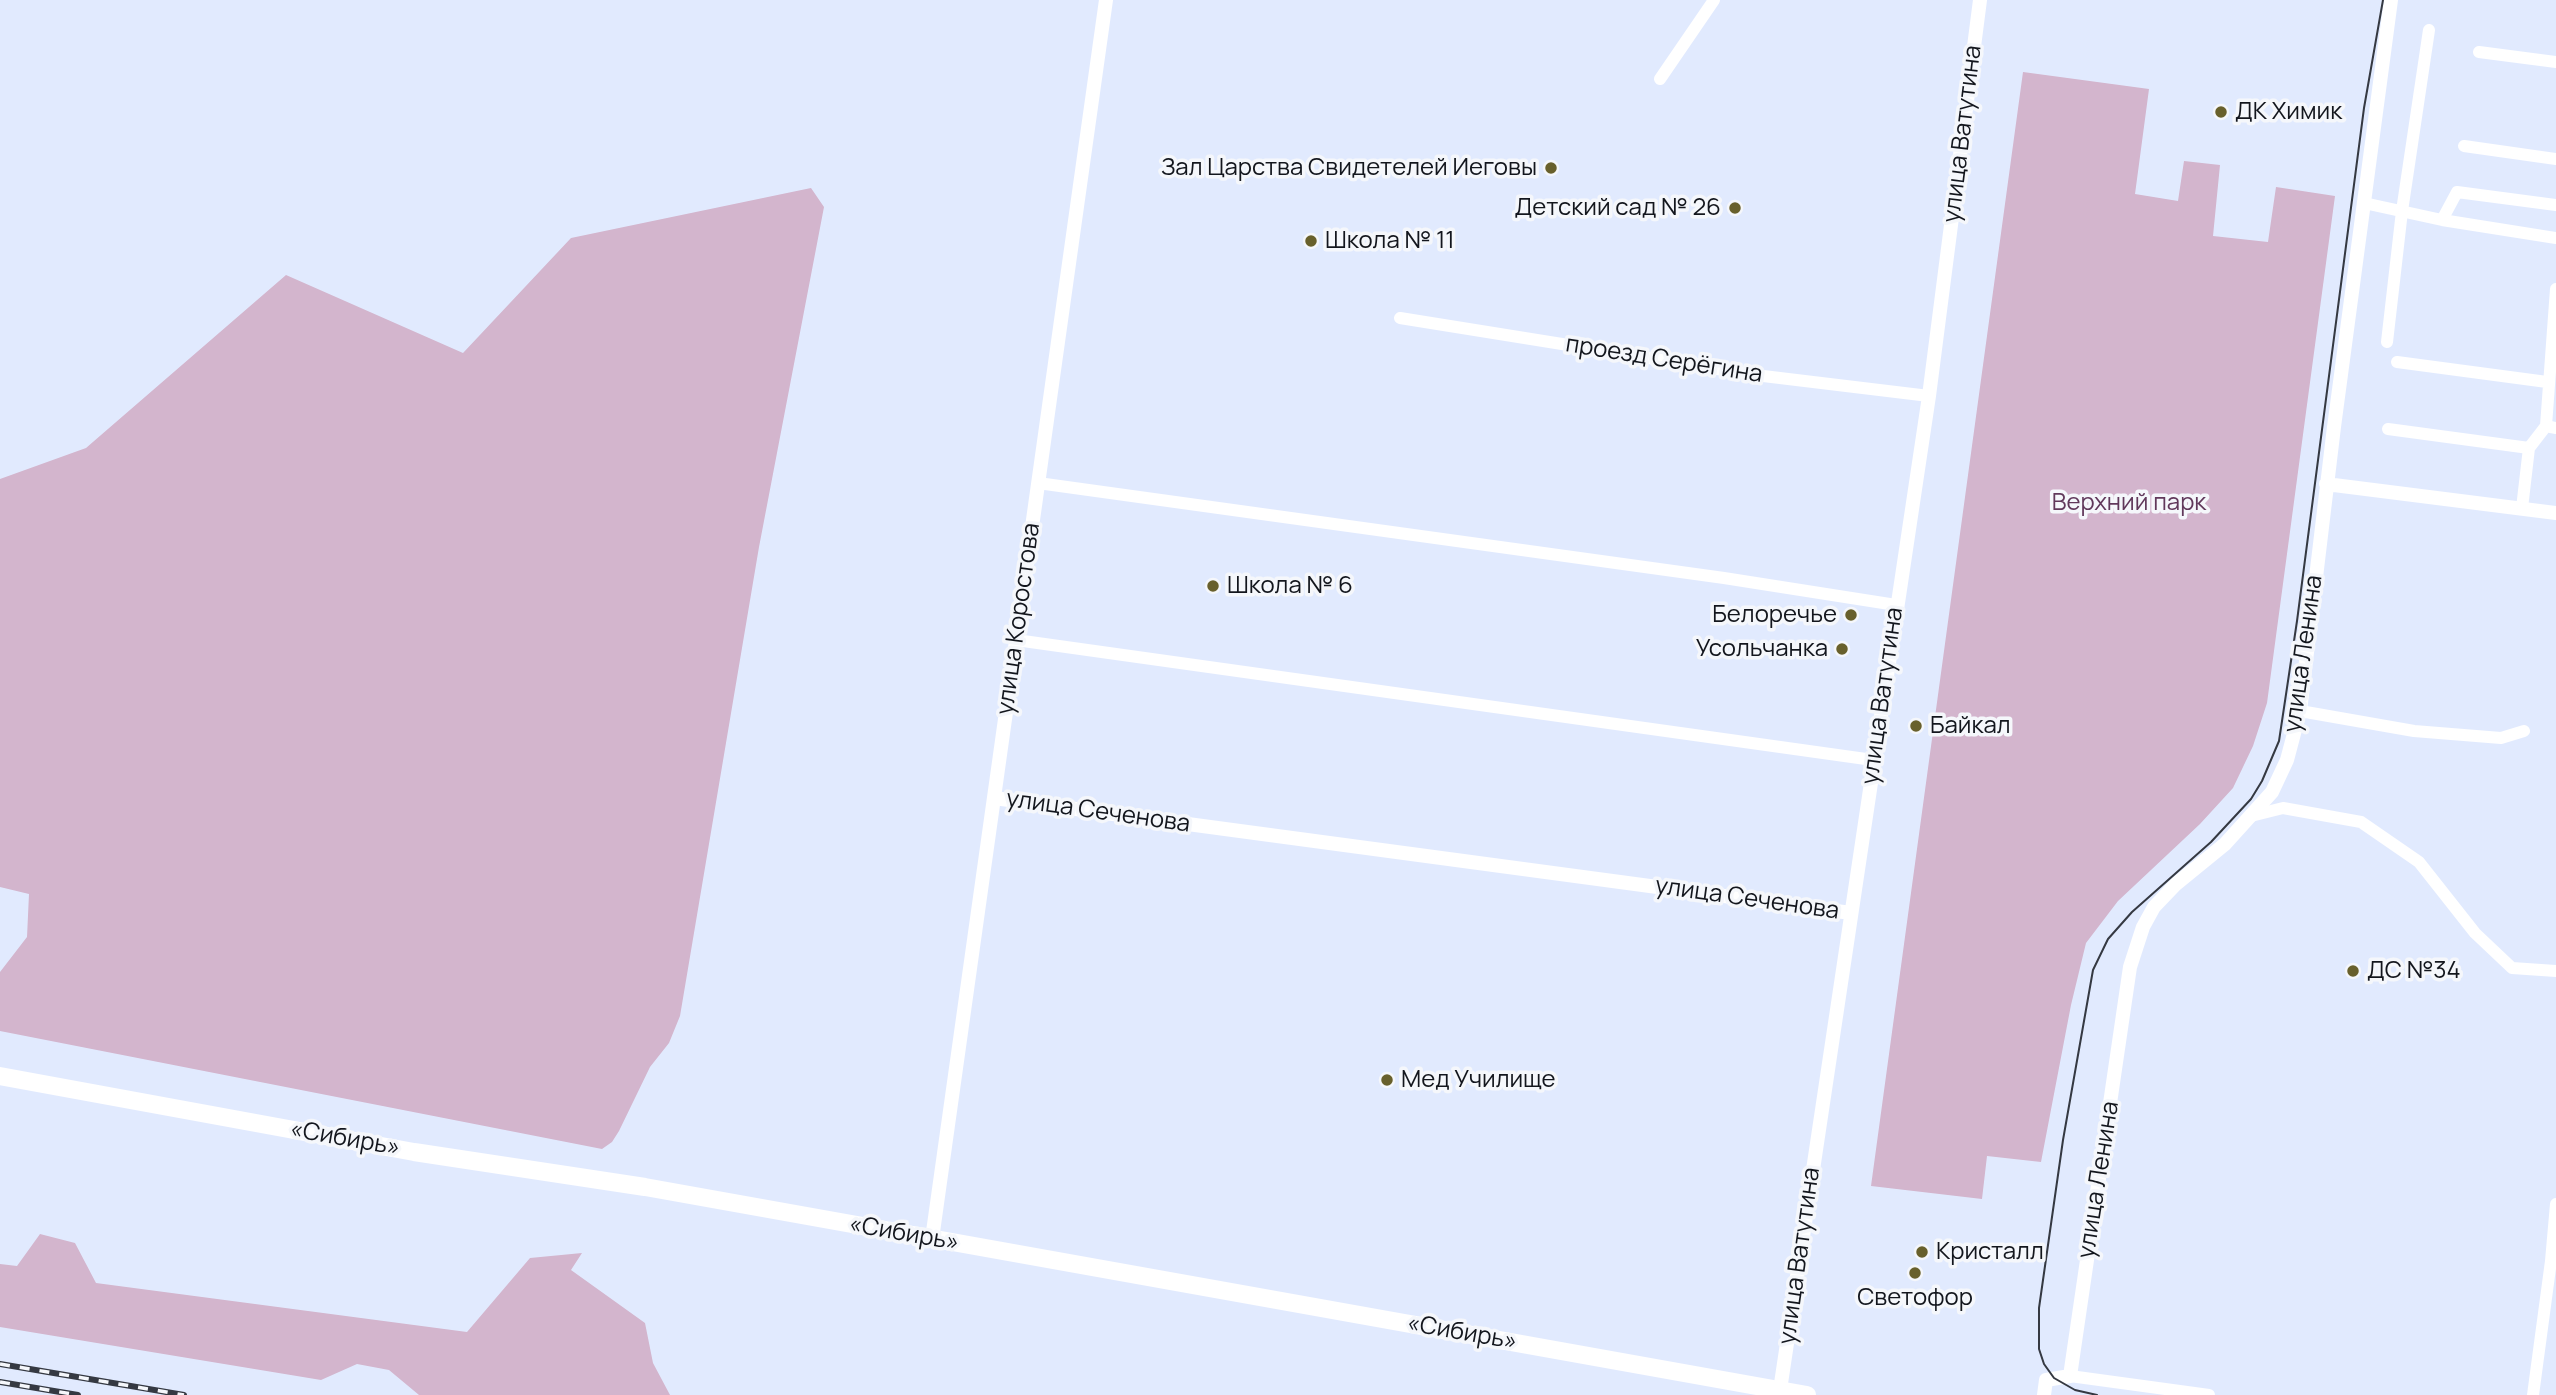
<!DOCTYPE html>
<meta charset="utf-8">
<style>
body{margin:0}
canvas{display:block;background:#e1eafe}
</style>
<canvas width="2556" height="1395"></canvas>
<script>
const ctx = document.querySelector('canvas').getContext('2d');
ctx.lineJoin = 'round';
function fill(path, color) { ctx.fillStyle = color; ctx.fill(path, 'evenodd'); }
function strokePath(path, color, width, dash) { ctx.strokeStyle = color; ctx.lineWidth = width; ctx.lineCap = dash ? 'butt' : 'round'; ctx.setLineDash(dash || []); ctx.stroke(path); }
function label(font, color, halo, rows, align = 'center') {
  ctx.font = font + ' Manrope,sans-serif'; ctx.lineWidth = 7; ctx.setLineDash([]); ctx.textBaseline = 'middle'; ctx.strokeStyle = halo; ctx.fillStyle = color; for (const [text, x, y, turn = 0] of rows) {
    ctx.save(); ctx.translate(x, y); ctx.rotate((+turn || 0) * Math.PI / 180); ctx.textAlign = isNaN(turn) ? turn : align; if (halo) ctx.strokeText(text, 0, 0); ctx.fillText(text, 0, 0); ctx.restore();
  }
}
fill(new Path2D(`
 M2023 72 2149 89 2135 194 2178 201 2184 161 2220 165 2213 236 2268 242 2276 187 2335 196 2267 703 2253 746 2233 788 2200 824 2118 901 2086 943 2071 1005 2041 1162 1987 1156 1982 1199 1871 1186Z
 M811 188 824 207 759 547 680 1016 669 1043 650 1067 619 1131 612 1142 602 1149 0 1031V972L27 937 29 894 0 887V479L86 448 286 275 463 353 571 238Z
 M40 1234 75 1243 96 1283 467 1332 530 1258 582 1253 571 1270 645 1323 653 1363 670 1395H419L389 1370 357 1364 321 1380 0 1327V1264L17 1266Z`), '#d3b5cd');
strokePath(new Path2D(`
 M2479 52 2556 62
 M1660 79 1714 0
 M2464 146 2556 159
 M2364 203 2442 220 2556 238
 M2442 220 2457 192 2556 205
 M1400 318 1755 375 1929 396
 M2387 342 2402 211 2429 30
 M2397 362 2547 382
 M2546 426 2556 289
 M2388 429 2529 448
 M1038 483 1724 578 1896 605
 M2522 508 2529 448 2546 426 2556 428
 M1016 640 1873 760
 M2300 711 2414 731 2501 738 2524 731
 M2251 816 2283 808 2361 822 2419 862 2475 933 2512 968 2556 971
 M2070 1376 2209 1395
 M2533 1395 2551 1261 2556 1204`), '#fff', 12);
strokePath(new Path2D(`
 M2326 484 2556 513
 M994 798 1851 913
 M932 1239 1106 0
 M1780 1390 1929 396 1980 0
 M2044 1395 2046 1380 2070 1376 2130 967 2143 927 2154 907 2176 884 2225 844 2272 792 2287 760 2300 711 2334 427 2391 0`), '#fff', 14);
strokePath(new Path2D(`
 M0 1076 414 1152 645 1187 1807 1395`), '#fff', 18);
strokePath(new Path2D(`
 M2097 1395 2075 1390 2054 1378 2044 1364 2039 1349V1308L2063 1140 2093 970 2108 939 2132 912 2211 842 2251 799 2262 781 2279 741 2297 621 2364 108 2383 0`), '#353942', 2);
const rail = new Path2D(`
 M0 1364 184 1395
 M0 1382 78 1395`);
strokePath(rail, '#353942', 6);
strokePath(rail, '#f5f7fb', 3.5, [10]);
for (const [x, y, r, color] of [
 [2221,112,7,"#68602c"],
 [1551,168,7,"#68602c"],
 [1735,208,7,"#68602c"],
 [1311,241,7,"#68602c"],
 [1213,586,7,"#68602c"],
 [1851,615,7,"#68602c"],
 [1842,649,7,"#68602c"],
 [1916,726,7,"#68602c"],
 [2353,971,7,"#68602c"],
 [1387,1080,7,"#68602c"],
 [1922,1252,7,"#68602c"],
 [1915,1273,7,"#68602c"]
]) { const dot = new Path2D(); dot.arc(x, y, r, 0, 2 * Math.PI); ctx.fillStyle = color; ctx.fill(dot); strokePath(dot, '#f5f7fb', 2.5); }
label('24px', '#13161d', '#f5f7fb', [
 ["ДК Химик",2235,112],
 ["Зал Царства Свидетелей Иеговы",1537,168,"right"],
 ["Детский сад № 26",1721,208,"right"],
 ["Школа № 11",1325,241],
 ["Школа № 6",1227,586],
 ["Белоречье",1837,615,"right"],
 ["Усольчанка",1828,649,"right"],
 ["Байкал",1930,726],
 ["ДС №34",2367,971],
 ["Мед Училище",1401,1080],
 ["Кристалл",1936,1252],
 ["Светофор",1915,1298,"center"]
], 'left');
label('24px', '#13161d', '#f5f7fb', [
 ["улица Ватутина",1963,134,-83],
 ["проезд Серёгина",1664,360,9],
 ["улица Коростова",1019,619,-82],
 ["улица Ленина",2304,654,-82],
 ["улица Ватутина",1883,696,-82],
 ["улица Сеченова",1098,812,8],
 ["улица Сеченова",1747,899,8],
 ["«Сибирь»",345,1139,10],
 ["улица Ленина",2099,1180,-81],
 ["«Сибирь»",904,1234,10],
 ["улица Ватутина",1800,1256,-82],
 ["«Сибирь»",1462,1333,10]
]);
label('24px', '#61385b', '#f5f7fb', [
 ["Верхний парк",2129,503]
]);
</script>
